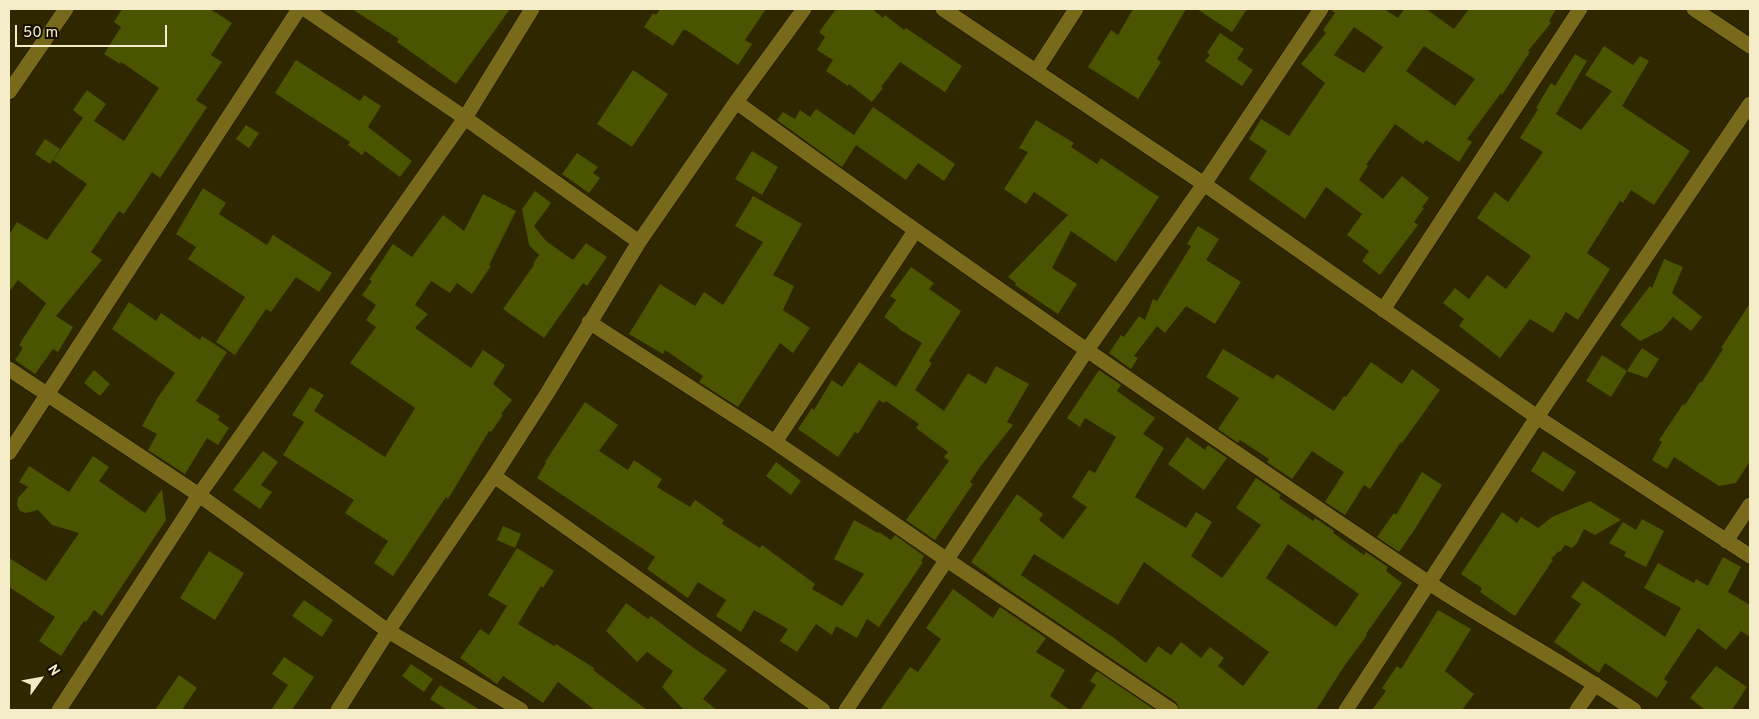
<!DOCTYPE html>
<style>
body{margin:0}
#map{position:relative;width:1759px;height:719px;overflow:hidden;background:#2f2700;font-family:Overpass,sans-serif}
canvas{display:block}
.frame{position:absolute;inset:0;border:10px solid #f4ecc8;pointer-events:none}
.north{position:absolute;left:15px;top:654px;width:50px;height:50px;-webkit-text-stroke:4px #151000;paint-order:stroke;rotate:58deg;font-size:14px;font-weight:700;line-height:20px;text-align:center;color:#f4ecc8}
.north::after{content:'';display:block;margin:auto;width:18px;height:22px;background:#f4ecc8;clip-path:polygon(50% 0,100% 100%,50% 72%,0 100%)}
.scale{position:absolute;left:15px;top:25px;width:152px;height:22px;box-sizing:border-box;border:2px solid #f4ecc8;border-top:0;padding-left:6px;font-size:15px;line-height:18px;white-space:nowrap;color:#f4ecc8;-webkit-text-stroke:4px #151000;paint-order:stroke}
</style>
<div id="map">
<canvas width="1759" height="719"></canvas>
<div class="frame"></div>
<div class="north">N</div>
<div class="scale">50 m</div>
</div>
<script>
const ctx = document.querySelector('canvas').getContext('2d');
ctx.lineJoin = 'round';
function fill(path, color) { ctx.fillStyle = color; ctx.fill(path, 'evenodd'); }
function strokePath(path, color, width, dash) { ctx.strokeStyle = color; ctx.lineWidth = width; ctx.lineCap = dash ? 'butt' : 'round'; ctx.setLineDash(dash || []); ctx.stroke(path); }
fill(new Path2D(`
 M122 9H210L232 23 211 55 222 62 196 100 207 107 160 178 152 172 124 214 119 211 91 252 102 260 56 316 73 327 58 352 53 349 35 374 15 360 23 348 19 345 46 303 18 280 9 292V235L17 222 47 240 87 184 53 160 83 118 73 110 87 90 106 104 94 121 124 141 159 88 121 62 120 64 104 54 121 27 114 22Z
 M352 9H510L456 84 397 42 399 39Z
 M660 9H766L745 40 752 44 738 65 686 30H683L673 46 644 27 653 13 656 15Z
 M836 9H872L883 18 885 15 904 30 906 28 962 66 945 92 900 62 881 87 883 88 872 102 849 84 848 86 826 71 833 60 817 50 825 37 819 32Z
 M1133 9H1186L1157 59 1161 62 1138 99 1088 67 1111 30 1118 35Z
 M1197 9H1247L1232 32Z
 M1330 9H1384L1398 18 1404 9H1426L1454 29 1469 9H1556L1549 21 1551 23 1528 51 1530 52 1502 95 1501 93 1467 139 1472 142 1459 162 1426 140 1423 144 1395 124 1366 165 1368 166 1359 180 1383 199 1402 176 1429 198 1422 207 1424 208 1414 222 1418 225 1380 275 1362 261 1369 251 1347 235 1362 214 1326 187 1305 219 1249 179 1267 151 1249 139 1261 119 1289 136 1325 83 1301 64 1326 33 1323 30 1335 13ZM1354 27 1383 47 1364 73 1334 55ZM1424 46 1475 79 1455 106 1406 71Z
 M1220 33 1244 49 1237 59 1253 70 1242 86 1205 61 1210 55 1207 53Z
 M1604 46 1633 65 1640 56 1649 61 1622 106 1690 151 1654 205 1631 190 1623 203 1620 201 1587 253 1610 269 1578 320 1566 312 1553 333 1530 319 1500 358 1459 326 1464 319 1443 303 1455 288 1469 299 1487 275 1506 289 1531 256 1477 218 1495 192 1508 202 1543 152 1520 138 1538 109 1536 108 1551 83 1555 86 1575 54 1587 61 1556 114 1581 130 1612 91 1585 75Z
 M296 60 360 101 364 95 381 106 368 127 412 161 400 177 365 151 362 155 348 145 350 142 275 93Z
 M633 70 668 94 632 147 597 124Z
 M873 107 955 164 944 181 918 163 906 180 856 145 842 167 777 120 783 112 795 119 800 110 810 117 816 109 854 135Z
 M1036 120 1074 143 1071 147 1097 164 1101 158 1159 197 1116 262 1071 231 1052 268 1077 284 1058 314 1015 285 1016 283 1008 277 1068 215 1034 192 1026 204 1004 189 1028 152 1019 148Z
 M246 125 259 133 249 148 236 139Z
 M45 139 60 149 50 164 35 154Z
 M752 151 778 167 762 195 735 179Z
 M577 153 598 167 593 173 600 178 589 193 562 174Z
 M203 188 226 203 219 214 267 245 273 235 332 273 319 292 296 277 271 312 266 309 235 355 216 342 245 297 188 259 196 247 176 234Z
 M535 191 551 203 534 226 546 241 573 260 586 243 607 257 587 286 583 283 544 338 503 309 534 265 533 264 539 255 529 245 522 209Z
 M483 194 516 211 489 265 491 266 472 294 457 283 450 293 431 281 415 305 428 314 415 328 471 368 483 350 505 365 493 384 512 400 501 414 503 415 491 432 489 431 448 499 446 497 393 576 374 563 388 541 345 513 354 500 283 455 304 422 292 415 310 387 324 395 314 411 385 457 415 408 350 363 376 327 366 320 376 305 362 295 372 281 369 280 393 244 412 257 443 215 464 231Z
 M753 196 802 224 773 275 794 286 783 310 810 328 793 353 780 343 738 407 699 382 703 376 665 350 663 354 629 334 660 284 695 306 704 292 723 305 763 242 735 226Z
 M1198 226 1219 239 1206 260 1241 282 1215 324 1186 306 1165 333 1157 326 1134 356 1138 358 1131 369 1109 353 1121 335 1124 337 1139 316 1145 320 1153 299 1157 301 1191 246 1187 244Z
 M1664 259 1683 267 1672 293 1702 317 1691 331 1673 317 1662 330 1640 341 1620 325 1650 286 1652 288Z
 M911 267 934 283 929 289 961 311 929 361 932 363 915 390 944 411 968 373 986 384 996 366 1029 384 1007 422 1013 425 980 467 970 482 973 484 935 540 906 520 949 461 944 457 948 452 916 428 919 424 886 401 884 403 879 400 858 434 855 432 838 457 798 429 812 408 814 410 832 380 842 387 859 362 896 387 922 343 899 329V328L884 317 896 300 890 296Z
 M129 302 156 321 161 313 200 340 202 336 227 352 196 401 220 416 218 420 229 428 218 445 207 438 185 474 148 450 157 434 142 426 158 397 175 373 112 329Z
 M1750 303V461L1736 483 1719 486 1674 457 1667 469 1652 460 1662 442 1659 440 1683 404 1685 405 1700 382H1702L1723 349 1721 348Z
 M1642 348 1659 359 1647 378 1627 371Z
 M1223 349 1273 379 1277 374 1334 411 1344 396 1346 397 1371 362 1402 384 1412 369 1440 390 1402 443 1401 442 1370 489 1364 485 1345 515 1325 502 1344 472 1312 451 1292 479 1267 462 1269 459 1240 440 1238 443 1218 429 1239 398 1206 377Z
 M1602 355 1627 371 1611 397 1586 381Z
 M94 370 110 384 100 396 84 383Z
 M1099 370 1121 385 1117 391 1155 418 1143 434 1164 448 1135 497 1186 528 1196 512 1212 522 1191 556 1222 578 1261 525 1236 508 1256 478 1281 495 1279 498 1313 521 1315 518 1334 531 1333 533 1364 555 1366 552 1388 567 1386 571 1402 583 1366 634 1367 635 1345 665 1316 710H1180L1176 702 1011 591 971 562 1017 494 1043 514 1039 520 1063 539 1087 507 1072 497 1089 470 1095 473 1116 437 1085 418 1080 427 1067 418ZM1288 544 1359 594 1336 627 1266 578ZM1034 554 1118 605 1144 562 1269 652 1243 686 1218 666 1224 658 1210 647 1201 658 1181 642 1171 655 1158 646 1146 663 1114 638 1021 575Z
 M585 402 618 425 599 451 628 470 634 460 662 479 657 487 690 507 695 500 724 520 722 524 760 548 762 545 815 584 812 589 842 606 864 574 834 559 854 520 878 533 879 532 891 540 895 535 924 556 921 561 923 562 879 627 867 619 857 638 836 626 832 635 816 624 797 652 780 641 788 629 754 610 741 632 716 616 726 600 698 582 688 598 647 569 655 557 537 478 546 463 545 462Z
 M1187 437 1205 450 1208 445 1227 458 1204 490 1168 464Z
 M263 451 278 462 261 485 272 492 260 509 233 490Z
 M1543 451 1576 472 1563 492 1531 471Z
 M93 456 109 467 99 481 145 513 162 489 166 520 102 616 94 610 86 622 84 621 61 656 39 641 55 617 9 587V558L46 581 79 533 52 525 38 510 26 513 20 511 17 505 18 498 28 487 19 482 29 466 69 492Z
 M776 462 801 481 791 495 766 476Z
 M1422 472 1442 485 1415 529 1399 552 1377 537 1394 513 1396 515Z
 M1590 501 1621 520 1595 535 1584 529 1577 543 1572 548 1565 545 1561 551 1558 552 1551 559 1553 560 1515 616 1480 592 1482 588 1461 574 1502 512 1517 523 1521 517 1538 528 1552 517Z
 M1642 519 1664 531 1646 567 1624 556 1626 552 1609 543 1623 522 1636 530Z
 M503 526 521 534 515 548 497 540Z
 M517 548 554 571 543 588 541 586 518 624 554 646 556 644 594 668 593 670 647 710H595L558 682 543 703 503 676 497 684 460 658 480 629 489 635 507 606 488 595Z
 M209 551 244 573 215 620 180 598Z
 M1723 557 1741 567 1728 592 1750 605V637L1741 631 1726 650 1698 628 1664 679 1668 682 1657 698 1605 663 1599 673 1554 642 1581 604 1571 597 1583 581 1665 637 1681 608 1644 588 1658 563 1694 583 1696 579 1708 586Z
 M953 589 993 618 1000 607 1046 638 1036 652 1065 670 1050 696 1070 710H880L910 667 918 672 941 639 926 628Z
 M304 600 333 620 322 637 292 616Z
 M626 603 648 619 651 616 695 649 727 670 703 699 717 710H684L662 687 673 671 647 652 637 662 606 631Z
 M1438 610 1471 629 1445 671 1474 694 1462 710H1372L1386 691 1382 688 1397 666 1401 669Z
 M284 657 314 677 292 710H271L288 685 272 674Z
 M411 664 433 679 424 692 402 676Z
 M1716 666 1747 687 1732 710H1705L1690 698Z
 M1097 671 1155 710H1080L1096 685 1090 681Z
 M179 675 197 688 182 710H155Z
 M440 685 480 710H447L430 699Z`), '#4a5401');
const minor = new Path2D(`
 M305 9 465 118 639 242
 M943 9 1204 184 1537 417 1750 556
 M1694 9 1750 46
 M1036 71 1076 9
 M9 92 66 9
 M736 102C963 266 1193 425 1426 581 1494 626 1567 664 1634 710
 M1383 310 1580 9
 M589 322 775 442 947 560 1171 710
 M9 369 199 495 388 631 521 710
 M775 442 915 231
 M9 453 299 9
 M494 476 823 710
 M1726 541 1750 505
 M59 710 199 495 465 118 532 9
 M338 710 388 631 494 476 548 392 639 242 736 102 804 9
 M846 710 1087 350 1204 184 1321 9
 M1346 710 1537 417 1750 104
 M1577 710 1595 684`);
strokePath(minor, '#151000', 16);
strokePath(minor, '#796a1b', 15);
</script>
